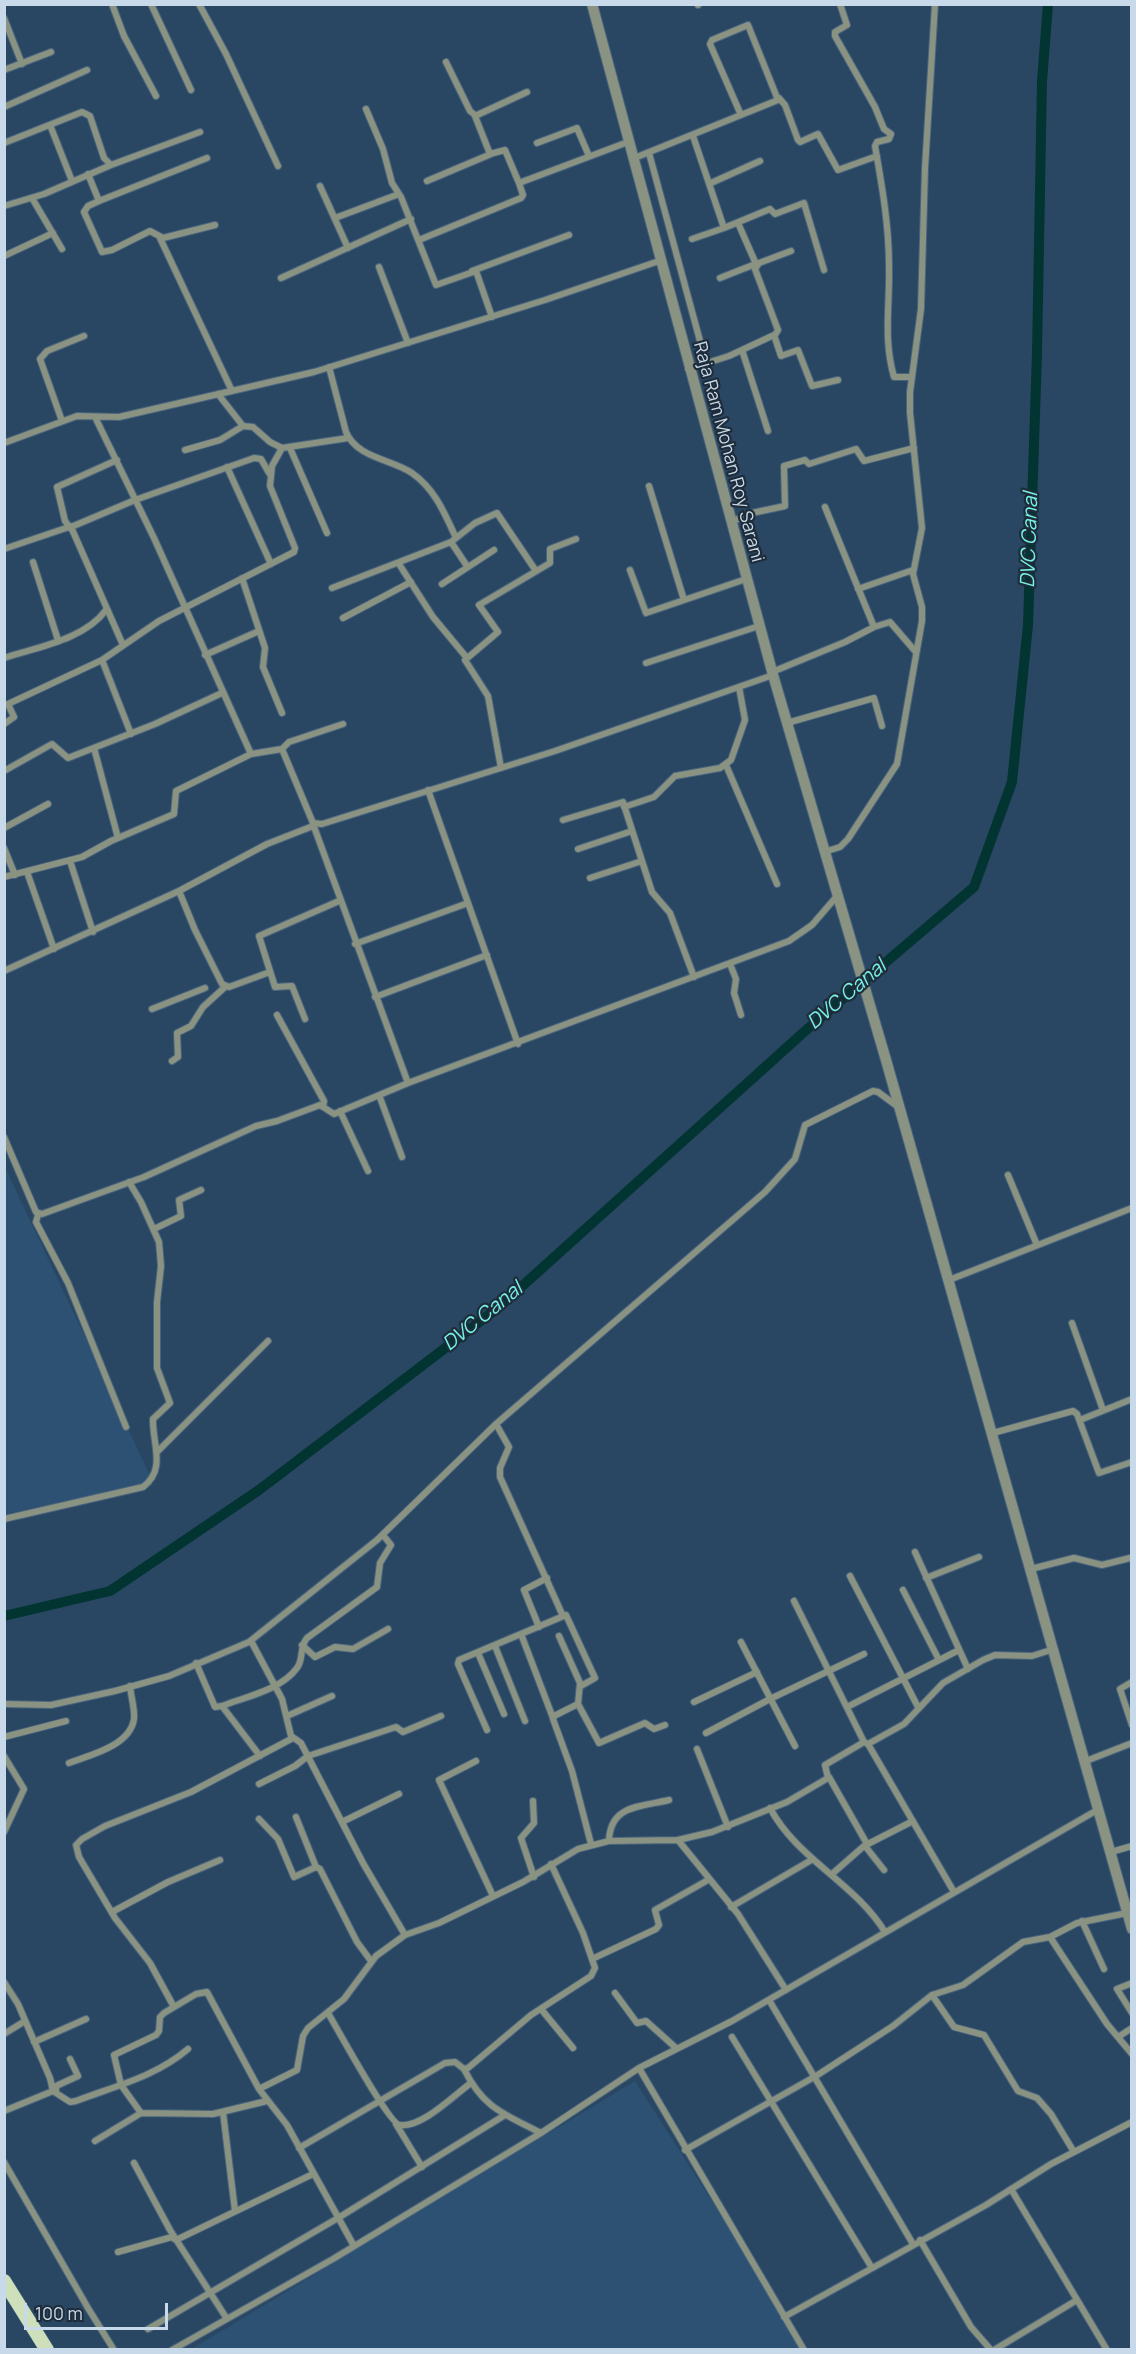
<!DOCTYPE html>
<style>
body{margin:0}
#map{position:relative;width:1136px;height:2354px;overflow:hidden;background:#294763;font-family:Manrope,sans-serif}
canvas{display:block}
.frame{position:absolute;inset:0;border:6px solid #c8d9ea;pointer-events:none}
.scale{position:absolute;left:24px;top:2303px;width:144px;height:27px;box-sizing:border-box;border:3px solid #c8d9ea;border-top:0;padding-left:8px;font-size:18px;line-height:21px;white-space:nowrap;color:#c8d9ea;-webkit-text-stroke:4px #1f2c39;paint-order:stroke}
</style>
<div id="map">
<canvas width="1136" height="2354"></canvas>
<div class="frame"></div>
<div class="scale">100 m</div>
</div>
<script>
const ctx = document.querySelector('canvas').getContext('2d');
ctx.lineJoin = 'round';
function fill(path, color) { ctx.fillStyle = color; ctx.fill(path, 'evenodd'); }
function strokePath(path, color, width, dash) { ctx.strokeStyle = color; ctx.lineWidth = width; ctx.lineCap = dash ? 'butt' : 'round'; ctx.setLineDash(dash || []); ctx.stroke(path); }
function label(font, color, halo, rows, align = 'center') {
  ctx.font = font + ' Manrope,sans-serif'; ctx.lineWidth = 4.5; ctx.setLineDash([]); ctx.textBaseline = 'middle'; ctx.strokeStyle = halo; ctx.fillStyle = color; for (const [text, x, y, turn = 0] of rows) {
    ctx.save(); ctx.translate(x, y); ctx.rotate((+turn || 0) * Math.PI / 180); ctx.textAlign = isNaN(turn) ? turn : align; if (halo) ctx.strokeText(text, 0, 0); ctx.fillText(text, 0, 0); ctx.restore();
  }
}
fill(new Path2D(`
 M5 1167 153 1482 5 1514Z
 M635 2081 806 2349 190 2350Z`), '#2d5173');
strokePath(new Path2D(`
 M4 1616 110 1591 259 1490 499 1307 804 1032 974 887 1012 782 1028 625 1037 353 1042 81 1048 4`), '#023431', 10);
const minor = new Path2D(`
 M112 4 124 36 156 96
 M151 4 191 90
 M199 4 226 54 278 166
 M698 4V5
 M840 4 847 25 835 32V36L875 107 884 129 891 134 889 139 877 142 875 146C882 186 889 225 889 266 890 305 883 339 894 377H911
 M4 18 22 64
 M446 62 470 111 475 115
 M4 70 51 52
 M779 98 785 105 798 140 800 142 818 134 838 170 877 156
 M4 107 87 70
 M366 109 383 149 392 183 401 197 436 285 476 271 492 317
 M50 125 72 181
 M693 136 724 228 770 209 775 214 804 203 824 270
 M4 143 82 112 90 116 104 158 111 165 200 132
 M537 143 577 128 589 156
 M649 153 706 363
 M207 158 99 201 88 206 84 212 102 252 112 250 150 231 163 238 215 225
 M632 159 778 100 748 25 712 40 710 44 741 115
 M88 174 99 201
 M427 181 491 154
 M519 183 505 150 490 154 475 116 527 92
 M711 183 760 161
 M320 186 348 248
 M32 198 62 249
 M4 206 44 194 111 165
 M335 218 399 194
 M738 223 756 264
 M160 238 232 391
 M692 239 724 228
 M419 240 521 198 523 195 519 183 628 142
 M4 256 53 233
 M379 267 408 343
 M472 271 569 235
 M281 278 411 219
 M720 278 758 263
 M775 335 778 330 755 269 759 263 791 251
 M742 350 768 431
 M329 367 346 432C357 458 391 459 412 473 435 489 445 514 456 538
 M688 369 729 356 774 335 781 356 798 350 812 386 838 380
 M218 394 243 426
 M95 417 154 538 251 754
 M62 421 40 359 47 351 84 336
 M4 443 77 416 119 417 314 372 545 300 659 261
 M290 448 327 533
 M185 450 220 440 243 426 253 427 270 442 282 448 348 438
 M227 467 271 564
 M649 486 684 600
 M731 522 752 513 785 506 784 466 805 460 809 464 856 449 864 461 914 448
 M71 529 65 521 57 487 117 460
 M451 542 467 566
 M4 549 72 526
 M33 562 58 640
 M399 564 433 617 467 658
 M630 570 646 613 746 579
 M242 578 265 648 263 667 282 713
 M442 584 494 550
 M332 588 451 542 475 523 497 513 536 571
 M858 589 913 570
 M343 618 411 582
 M874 627 890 622 915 651
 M123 645 71 527 135 500 254 458 261 459 269 473
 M205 655 259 631
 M4 658C37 647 84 640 106 610
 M102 660 131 734
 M646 663 759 626
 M772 672 845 642 874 627 825 507
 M787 723 874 698 882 726
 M4 724 14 717 8 704 102 660 159 621 294 552 295 548 270 486 272 466 282 448
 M94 748 118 838
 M282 749 289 742 343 724
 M726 765 777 884
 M501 768 488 696 465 660 498 632 479 605 550 563V549L576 539
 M4 771 52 744 68 758 155 724 222 693
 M428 790 518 1044
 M624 807 654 797 675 776 720 768 731 760 745 720 739 687
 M563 820 623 802 652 892 670 913 694 977
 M313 824 408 1083
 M4 828 48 804
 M4 848 15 875
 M578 849 632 831
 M824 852 840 847 848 839 897 764 922 621V607L913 574 922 528 910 413V392L921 309 925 168 935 4
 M70 861 93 932
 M27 872 54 949
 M4 877 82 857 111 841 174 814 176 791 251 754 282 749 313 823 322 824 555 751 773 675
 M590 878 642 861
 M179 891 195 930 222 984 229 987 270 972
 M355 944 468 903
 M730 964 736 979 734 993 741 1015
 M4 971 179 891 267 844 313 826
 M375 997 487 955
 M152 1009 205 988
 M277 1015 324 1101 323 1107
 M305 1019 292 986 275 987 259 936 339 901
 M172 1061 178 1057 177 1033 191 1026 203 1007 225 987
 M379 1095 402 1157
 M340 1111 368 1171
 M4 1137 36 1212 42 1214 144 1177 256 1126 277 1121 320 1105 334 1114 408 1083 789 941 812 925 837 896
 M1008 1175 1037 1245
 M38 1215 36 1222 68 1283 126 1427
 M154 1229 181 1216 179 1200 201 1190
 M949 1280 1132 1208
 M1072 1323 1103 1410
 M1080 1420 1132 1399
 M496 1424 509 1447 500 1468V1477L563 1616
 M993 1433 1073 1411 1077 1414 1099 1473 1132 1462
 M158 1451 268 1341
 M4 1519 143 1487C167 1469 152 1443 153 1419L170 1403 157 1368V1302L161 1266 159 1242 141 1202 129 1182
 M915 1552 968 1669
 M1031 1569 1074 1558 1102 1565 1130 1558
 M850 1576 918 1707
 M926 1578 979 1557
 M903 1590 939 1660
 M794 1601 864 1742
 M539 1627 524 1590 547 1578
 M521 1634 553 1718
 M559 1636 580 1683 578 1704 554 1716 553 1719 572 1771 591 1844
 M251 1641 282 1699 291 1736 301 1743 363 1863 405 1935
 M741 1642 795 1746
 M302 1645 315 1657 335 1647 353 1649 388 1629
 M495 1646 525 1721
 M478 1653 504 1714
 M196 1663 215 1707 222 1706 260 1756
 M1132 1682 1120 1689 1132 1725
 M694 1702 757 1672
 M4 1704 51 1705 115 1691 169 1676 249 1642 377 1540 496 1424 765 1192 795 1159 805 1125 873 1091 878 1092 897 1106
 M578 1704 599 1743 645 1723 654 1729 665 1725
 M222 1706C245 1697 281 1690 297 1668 304 1659 299 1647 307 1638L377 1587 380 1563 391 1545 383 1535
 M847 1707 959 1650
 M287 1716 332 1696
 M487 1730 458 1664 459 1660 566 1615 595 1678 581 1686
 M706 1733 770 1699 864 1654
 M4 1737 66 1721
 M868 1744 904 1724 943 1683 983 1660 995 1655 1032 1656 1054 1649
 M697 1749 728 1827
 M4 1756 24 1789 4 1832
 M476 1761 439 1780 493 1896
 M1086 1761 1132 1743
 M69 1763C90 1755 130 1746 134 1719 135 1709 131 1697 130 1686
 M829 1777 867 1844
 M259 1784 295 1766 308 1756 396 1727 403 1732 441 1716
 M533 1801 534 1823 521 1838 534 1877
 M770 1808C797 1859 855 1883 885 1932
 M296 1817 316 1867
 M259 1819 278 1839 294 1877 316 1867 320 1869 357 1942 371 1961
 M342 1822 399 1794
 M678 1840 738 1914 786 1990
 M609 1841C610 1805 640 1807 669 1800
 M865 1846 884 1870
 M1111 1852 1132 1846
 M832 1874 864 1846 913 1821
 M731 1907 813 1859
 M112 1912 168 1882 220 1860
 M1082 1921 1104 1969
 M1050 1937 1107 2024 1132 2054
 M592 1959 656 1929 659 1925 655 1910 708 1880
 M4 1982 18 2004 50 2078 53 2091
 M1132 1983 1117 1989 1132 2013
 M615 1993 637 2023 646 2021 676 2048
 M932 1995 954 2027 984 2035 1018 2091 1037 2098 1051 2114 1074 2152
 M769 2000 913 2244
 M174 2007 150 1963 115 1918 79 1857 76 1845 82 1839 105 1826 191 1792 293 1738
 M541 2009 573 2048
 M328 2013C337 2028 389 2124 400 2125 422 2128 454 2095 471 2083
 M4 2034 25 2021
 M732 2037 872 2268
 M1118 2037 1132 2028
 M34 2042 86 2019
 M639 2068 804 2350
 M464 2069C483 2108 504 2114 541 2133
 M259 2089 297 2070 303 2036 308 2028 344 1999 376 1956 405 1935 439 1923 523 1882 578 1849 609 1841 678 1840 712 1832 787 1802 828 1778 825 1765 864 1742 868 1744 954 1892
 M56 2092V2086L78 2076 70 2059
 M267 2101 213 2114 141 2113 121 2085 114 2055 156 2035 159 2031 160 2017 164 2013 196 1994 207 1992 259 2089 287 2125 354 2246
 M4 2111 53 2091 70 2102 76 2101C115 2086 155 2077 188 2049
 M223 2112 235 2211
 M396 2124 422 2167
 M95 2141 141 2113
 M299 2148 445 2063 455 2062 464 2069 468 2068 531 2015 591 1976 595 1968 583 1933 551 1864
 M685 2150 816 2076 893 2026 932 1995 963 1985 1023 1942 1050 1937 1077 1923 1127 1913
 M4 2162 88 2308 114 2350
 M134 2163 170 2230 227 2319
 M1011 2189 1107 2350
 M920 2240 971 2327 991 2350
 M118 2252 172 2237 176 2240 313 2174
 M784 2317 986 2205 1051 2164 1132 2122
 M148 2329 338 2218 505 2115
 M172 2350 333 2259 541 2133 639 2068 732 2021 1099 1809
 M994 2350 1077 2300`);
const tertiary = new Path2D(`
 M592 4 773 675 886 1060 1132 1929`);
const primary = new Path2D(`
 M4 2281 47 2350`);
strokePath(minor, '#49647e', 8);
strokePath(tertiary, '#49647e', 12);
strokePath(primary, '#49647e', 15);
strokePath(minor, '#8a9281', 6);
strokePath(tertiary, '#8a9281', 10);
strokePath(primary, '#cedfbb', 14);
label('18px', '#c8d9ea', '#1f2c39', [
 ["Raja Ram Mohan Roy Sarani",728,452,75]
]);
label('italic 20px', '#76f2e8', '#1f2c39', [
 ["DVC Canal",1030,540,-88],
 ["DVC Canal",847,995,-40],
 ["DVC Canal",483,1317,-39]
]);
</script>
